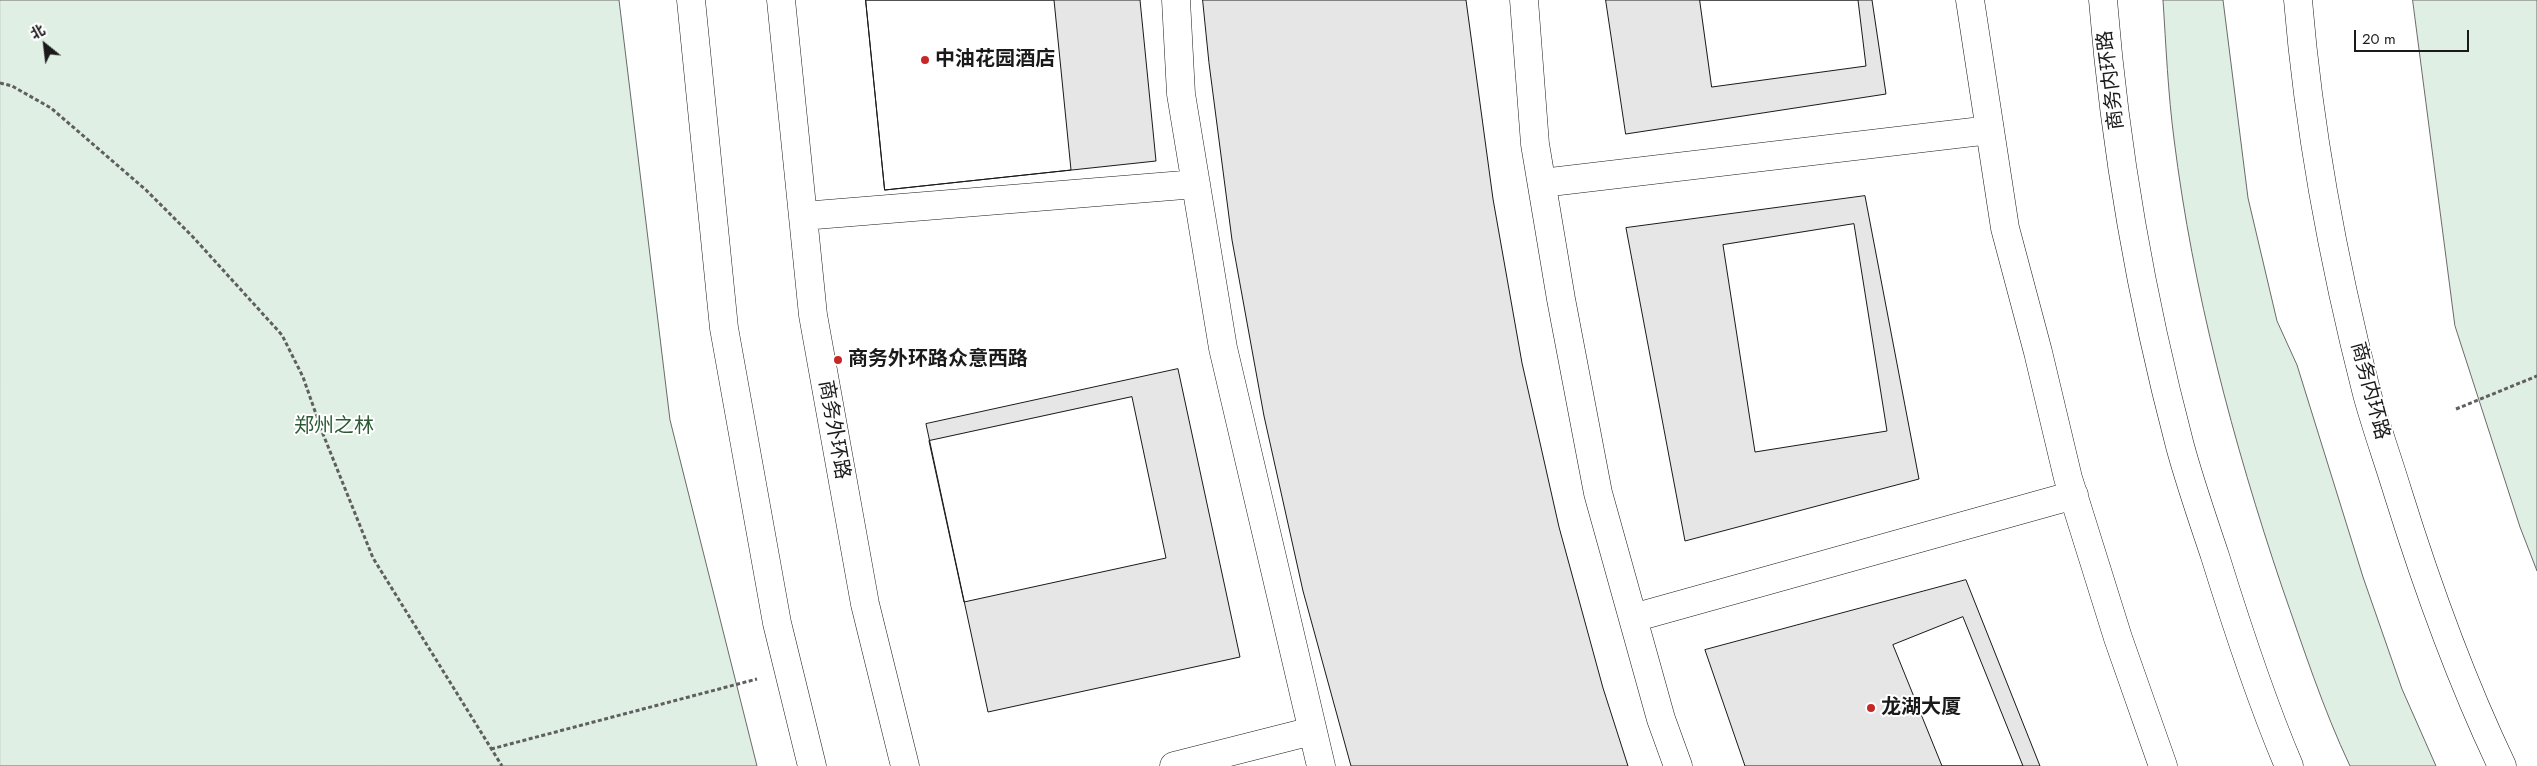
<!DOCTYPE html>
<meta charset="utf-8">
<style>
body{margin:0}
#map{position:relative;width:2537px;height:766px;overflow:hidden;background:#fff;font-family:Jost,"Noto Sans SC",sans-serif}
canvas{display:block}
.north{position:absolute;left:20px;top:20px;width:50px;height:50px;-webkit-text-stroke:4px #fff;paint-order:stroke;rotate:331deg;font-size:14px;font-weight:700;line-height:20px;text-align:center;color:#1a1a1a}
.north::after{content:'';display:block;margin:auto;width:18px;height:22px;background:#1a1a1a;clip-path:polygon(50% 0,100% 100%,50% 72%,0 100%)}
.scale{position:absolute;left:2354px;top:30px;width:115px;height:22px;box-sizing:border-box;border:2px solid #1a1a1a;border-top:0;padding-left:6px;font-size:15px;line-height:18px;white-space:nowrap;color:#1a1a1a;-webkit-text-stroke:4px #fff;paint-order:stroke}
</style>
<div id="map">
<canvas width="2537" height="766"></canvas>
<div class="north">北</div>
<div class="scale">20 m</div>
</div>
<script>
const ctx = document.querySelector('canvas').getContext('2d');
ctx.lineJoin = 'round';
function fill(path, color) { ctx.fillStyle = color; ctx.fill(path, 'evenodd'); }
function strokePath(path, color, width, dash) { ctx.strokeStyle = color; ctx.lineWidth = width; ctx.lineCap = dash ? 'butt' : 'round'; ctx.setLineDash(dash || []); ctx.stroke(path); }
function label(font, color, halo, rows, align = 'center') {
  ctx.font = font + ' Jost,"Noto Sans SC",sans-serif'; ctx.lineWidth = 4; ctx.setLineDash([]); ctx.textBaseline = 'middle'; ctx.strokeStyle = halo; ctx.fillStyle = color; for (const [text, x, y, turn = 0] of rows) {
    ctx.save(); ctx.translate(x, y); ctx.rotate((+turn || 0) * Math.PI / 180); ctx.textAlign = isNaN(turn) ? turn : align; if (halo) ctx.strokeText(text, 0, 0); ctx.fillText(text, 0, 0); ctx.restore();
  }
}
const green = new Path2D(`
 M0 0H619L670 420 757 766H0Z
 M2163 0H2223L2248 198 2277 321 2297 365 2363 577 2402 689 2436 766H2350C2323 709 2303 647 2282 587 2233 442 2193 291 2174 139 2168 93 2166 46 2163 0Z
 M2413 0H2537V571L2520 527 2455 326Z`);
fill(green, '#e0efe3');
strokePath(green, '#6a6a6a', 1);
const building = new Path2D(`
 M866 0H1054L1071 170 885 190Z
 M866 0H1140L1156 161 885 190Z
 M1203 0H1466L1493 199 1522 363 1559 527 1603 688 1628 766H1351L1303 591 1264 416 1232 240 1209 63Z
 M1606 0H1872L1886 94 1626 134Z
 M1700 0H1858L1866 66 1712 87Z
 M1865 196 1919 479 1685 541 1626 228Z
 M1854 224 1887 431 1755 452 1723 245Z
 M1178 369 1240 657 988 712 926 424Z
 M1132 397 1166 558 964 602 929 441Z
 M1966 580 2040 766H1745L1705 650Z
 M1963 617 2023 766H1942L1893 645Z`);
fill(building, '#e6e6e6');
strokePath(building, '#1a1a1a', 1);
const minor = new Path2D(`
 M691 0 724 328 777 623 812 766
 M781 0 813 315 865 604 905 766
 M1176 0 1181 94 1223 348 1321 766
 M1524 0 1535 144 1561 299 1598 493 1661 719 1678 766
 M1970 0 2005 228 2038 352 2068 478 2118 638 2163 766
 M2103 0C2115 149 2142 302 2180 446 2190 483 2203 520 2215 556 2237 627 2260 698 2289 766
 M2298 0C2309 132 2334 265 2367 394 2376 427 2388 460 2398 493 2427 586 2460 678 2502 766
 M1542 183 1990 130
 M803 216 1196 184
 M1633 618 2074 495
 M1174 766 1312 731`);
strokePath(minor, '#1a1a1a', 29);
strokePath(new Path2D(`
 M0 83 12 86 51 108 146 190 193 237 282 335 303 377 323 434 373 558 502 766
 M2456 409 2537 376
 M491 749 757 679`), '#5f5f5f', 3, [4, 2.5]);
strokePath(minor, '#fff', 28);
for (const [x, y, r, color] of [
 [925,60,5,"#c62828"],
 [838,360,5,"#c62828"],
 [1871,708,5,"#c62828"]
]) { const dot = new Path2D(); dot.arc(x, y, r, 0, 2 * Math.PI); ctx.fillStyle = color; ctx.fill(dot); strokePath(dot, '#fff', 2); }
label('bold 20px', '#1a1a1a', '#fff', [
 ["中油花园酒店",935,60],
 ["商务外环路众意西路",848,360],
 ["龙湖大厦",1881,708]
], 'left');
label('20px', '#1a1a1a', '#fff', [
 ["商务内环路",2112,80,-97],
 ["商务内环路",2369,391,75],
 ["商务外环路",833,430,80]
]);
label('20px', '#2b5a34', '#fff', [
 ["郑州之林",334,427]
]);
</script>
